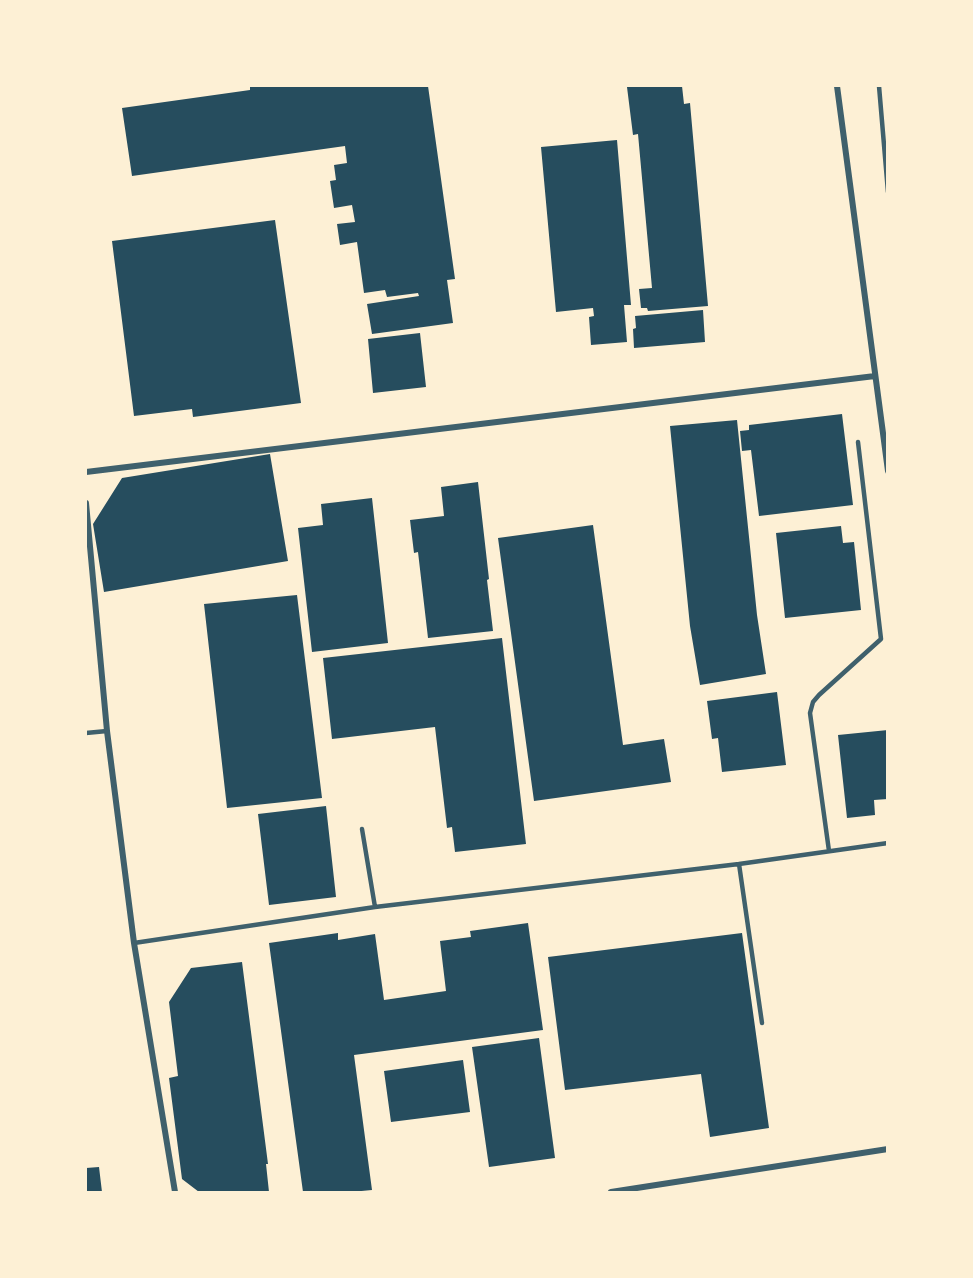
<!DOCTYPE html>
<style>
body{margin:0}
#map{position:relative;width:973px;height:1278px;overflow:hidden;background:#fdf0d5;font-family:"Noto Sans",sans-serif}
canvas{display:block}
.frame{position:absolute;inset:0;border:87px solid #fdf0d5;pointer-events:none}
</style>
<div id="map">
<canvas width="973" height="1278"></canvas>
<div class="frame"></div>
</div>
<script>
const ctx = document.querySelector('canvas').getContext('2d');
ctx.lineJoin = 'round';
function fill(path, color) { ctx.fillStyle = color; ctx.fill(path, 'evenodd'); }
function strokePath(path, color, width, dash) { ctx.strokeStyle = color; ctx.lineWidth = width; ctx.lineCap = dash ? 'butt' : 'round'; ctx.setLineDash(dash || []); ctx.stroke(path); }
fill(new Path2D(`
 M250 86H428L455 279 447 280 453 323 372 334 367 304 419 296 418 293 387 297 385 290 364 293 357 242 340 245 337 224 355 222 352 205 334 208 330 181 336 180 334 165 347 163 345 146 132 176 122 108 250 90Z
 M648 86H682L684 104 690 103 708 306 648 311 647 308H641L639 289 652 288 638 134 633 135 627 87Z
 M617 140 631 305H624L627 342 591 345 589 317 594 316 593 308 556 312 541 147Z
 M275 220 301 403 193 417 192 409 134 416 112 241Z
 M703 310 705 342 634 348 633 329 636 328 635 316Z
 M420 333 426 387 373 393 368 339Z
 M842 414 853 505 759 516 751 450 742 451 740 431 749 430V425Z
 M737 420 757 615 766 674 700 685 690 626 670 426Z
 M270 454 288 561 104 592 93 524 122 478Z
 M478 482 489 579 487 580 493 631 428 638 418 552 414 553 410 520 444 516 441 487Z
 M372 498 388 643 312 652 298 528 323 525 321 504Z
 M593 525 623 745 664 739 671 782 534 801 498 538Z
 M841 526 843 543 854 542 861 610 785 618 776 533Z
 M297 595 322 798 227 808 204 604Z
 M502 638 526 844 455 852 452 827 447 828 435 727 332 739 323 658Z
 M777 692 786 765 722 772 718 738 712 739 707 701Z
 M888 730V799L874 800 875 815 847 818 838 735Z
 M326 806 336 897 269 905 258 814Z
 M528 923 543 1030 354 1055 372 1190 351 1192H303L269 943 338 933V940L375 934 384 1000 446 991 440 941 471 937 470 931Z
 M742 933 769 1128 710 1137 701 1074 565 1090 548 957Z
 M242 962 268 1164H266L269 1192H199L182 1179 169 1078 178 1076 169 1002 191 968Z
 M539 1038 555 1158 489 1167 472 1047Z
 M463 1060 470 1112 391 1122 384 1071Z
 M99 1167 102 1192H86V1168Z`), '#264d5e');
strokePath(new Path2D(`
 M879 86 888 192
 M86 733 107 731
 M362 829 375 907
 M829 851 810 713 813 702 819 695 881 639 858 442
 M739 864 762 1023
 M134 943 375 907 739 864 888 843`), '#3f606c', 4.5);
strokePath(new Path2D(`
 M837 86 888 471
 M86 472 875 376
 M86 503 107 731 134 943 175 1192
 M611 1192 888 1149`), '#3f606c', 6);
</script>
